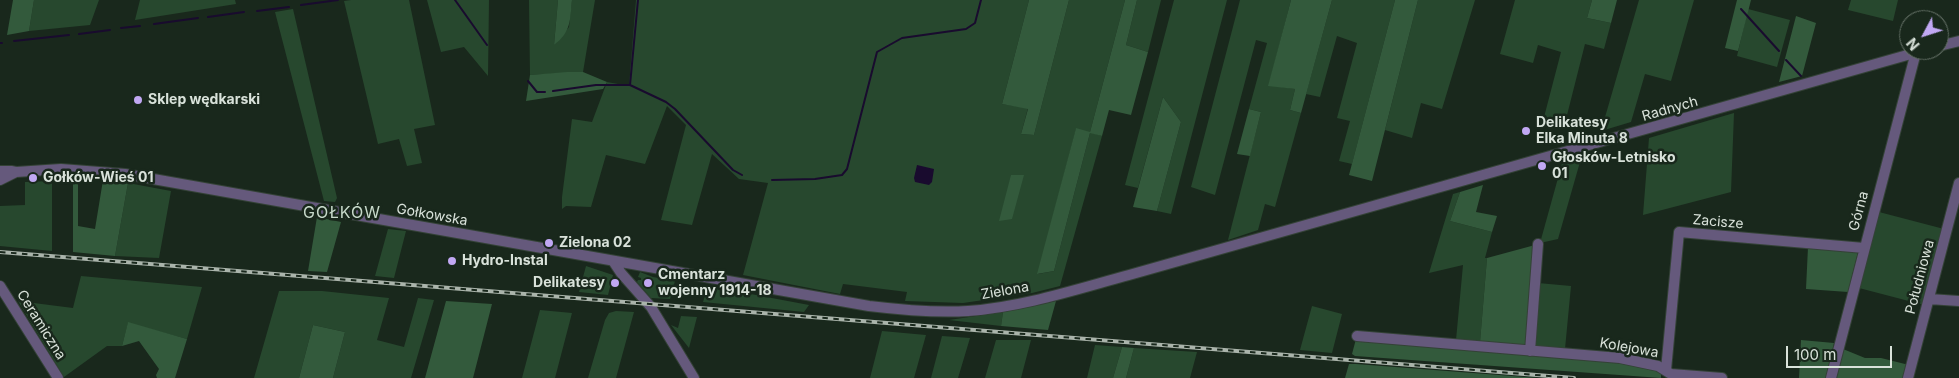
<!DOCTYPE html>
<meta charset="utf-8">
<style>
body{margin:0}
#map{position:relative;width:1959px;height:378px;overflow:hidden;background:#19281c;font-family:Inter,sans-serif}
canvas{display:block}
.north{position:absolute;left:1899px;top:10px;width:50px;height:50px;box-sizing:border-box;background:#19281c;border:1px solid #667268;border-radius:50%;rotate:230deg;font-size:14px;font-weight:700;line-height:20px;text-align:center;color:#d9e2da}
.north::after{content:'';display:block;margin:auto;width:18px;height:22px;background:#c1a8f3;clip-path:polygon(50% 0,100% 100%,50% 72%,0 100%)}
.scale{position:absolute;left:1786px;top:346px;width:106px;height:22px;box-sizing:border-box;border:2px solid #d9e2da;border-top:0;padding-left:6px;font-size:15px;line-height:18px;white-space:nowrap;color:#d9e2da;-webkit-text-stroke:4px #19281c;paint-order:stroke}
</style>
<div id="map">
<canvas width="1959" height="378"></canvas>
<div class="north">N</div>
<div class="scale">100 m</div>
</div>
<script>
const ctx = document.querySelector('canvas').getContext('2d');
ctx.lineJoin = 'round';
function fill(path, color) { ctx.fillStyle = color; ctx.fill(path, 'evenodd'); }
function strokePath(path, color, width, dash) { ctx.strokeStyle = color; ctx.lineWidth = width; ctx.lineCap = dash ? 'butt' : 'round'; ctx.setLineDash(dash || []); ctx.stroke(path); }
function label(font, color, halo, rows, align = 'center') {
  ctx.font = font + ' Inter,sans-serif'; ctx.lineWidth = 5; ctx.setLineDash([]); ctx.textBaseline = 'middle'; ctx.strokeStyle = halo; ctx.fillStyle = color; for (const [text, x, y, turn = 0] of rows) {
    ctx.save(); ctx.translate(x, y); ctx.rotate((+turn || 0) * Math.PI / 180); ctx.textAlign = isNaN(turn) ? turn : align; if (halo) ctx.strokeText(text, 0, 0); ctx.fillText(text, 0, 0); ctx.restore();
  }
}
fill(new Path2D(`
 M34 0H99L90 25 29 31Z
 M140 0H235L236 4 135 20Z
 M351 0H409L435 125 414 129 422 163 407 166 399 139 378 144 344 1Z
 M427 0H489L488 76 464 47 441 52Z
 M529 0H558L554 45 569 27 572 0H595L583 72 530 75Z
 M636 0H1029L1002 104 1028 108 1021 134 1034 135 1069 0H1125L1090 132 1102 136 1060 286 1032 293 963 303 905 301 907 292 843 284 840 294 743 275 768 183 739 179 712 154 692 225 661 220 686 125 667 106 645 164 606 155 591 207 566 206 562 209V197L572 119 592 122 607 82 629 86ZM1076 129 1090 133 1054 271 1038 274Z
 M1137 0H1161L1148 52 1126 45Z
 M1174 0H1227L1171 214 1157 211 1181 122 1163 97 1138 188 1125 185Z
 M1240 0H1291L1269 85 1295 89 1290 110 1301 113 1275 207 1265 204 1258 230 1228 240 1261 112 1249 109 1267 43 1256 40 1215 195 1191 187Z
 M1332 0H1395L1352 164 1339 161 1350 121 1337 118 1357 43 1337 36 1320 97 1306 94Z
 M1418 0H1475L1442 109 1421 103 1412 138 1385 130Z
 M1515 0H1592L1587 18 1611 23 1604 49 1585 44 1564 127 1543 121 1561 52 1538 45 1533 63 1500 54Z
 M1639 0H1694L1671 81 1645 74 1631 122 1601 131Z
 M1851 0H1898L1893 21 1848 10Z
 M293 9 337 198 335 202 324 201 275 12Z
 M1748 9 1790 20 1777 67 1737 56Z
 M1734 113 1731 192 1643 215 1649 138Z
 M1582 155 1558 239 1540 243 1563 160Z
 M52 181V251L0 246V206L25 205V182Z
 M128 183 171 191 159 258 115 256Z
 M1460 192 1450 221 1492 232 1485 258H1487L1480 342 1456 340 1463 265 1429 273 1453 194Z
 M1879 212 1944 229 1924 305 1859 288Z
 M388 229 406 231 394 278 375 276Z
 M586 266 613 275 608 295 579 292Z
 M640 272 653 277 675 281 670 299 651 298 637 282 638 280H641V278L638 277Z
 M81 276 202 287 187 339 128 323 122 346H107L64 377 18 301 73 308Z
 M1538 283 1571 286 1565 349 1533 346Z
 M708 286 809 305 804 312 703 302Z
 M279 291H322L389 298 377 340 404 347 418 298 434 300 411 378H333L345 332 313 325 299 378H254Z
 M1312 306 1342 314 1332 353 1300 350Z
 M540 310 572 313 555 378H522Z
 M616 311 634 312 616 378H588L605 320 609 313Z
 M1003 312 1001 326 949 320Z
 M681 316 697 317 689 348 671 325 678 328Z
 M882 331 926 335 914 378H870Z
 M942 336 970 338 958 378H931Z
 M996 340H1031L1021 378H985Z
 M1095 345 1122 347 1113 378H1087Z
 M1134 348 1197 352 1190 378H1126Z`), '#27482e');
fill(new Path2D(`
 M13 0H34L29 31 7 35Z
 M558 0H572C570 21 571 32 554 45Z
 M1029 0H1069L1034 135 1021 134 1028 109 1002 104Z
 M1125 0H1137L1126 45 1148 52 1131 115 1109 110 1102 136 1090 133 1054 271 1037 274 1076 128 1090 132Z
 M1291 0H1332L1301 113 1290 110 1295 89 1268 86Z
 M1395 0H1418L1372 181 1349 175Z
 M1592 0H1617L1611 23 1587 18Z
 M1737 0H1751L1738 51 1725 48Z
 M1796 16 1816 23 1802 76 1779 82Z
 M567 72H583L607 82 603 89 526 101 530 75Z
 M1163 97 1181 122 1157 211 1133 207Z
 M1249 109 1261 112 1250 156 1237 154Z
 M1011 175H1024L1012 219 999 221Z
 M73 177 78 178V226L95 229 103 180 128 183 115 256 73 252Z
 M1483 185 1476 212 1497 216 1492 232 1450 221 1460 192Z
 M317 217 341 222 327 272 308 271Z
 M1535 245 1526 346 1480 342 1487 258Z
 M1808 247 1858 252 1848 292 1806 289Z
 M446 301 492 304 473 378H425Z
 M1056 301 1048 330 1001 326 1003 312Z
 M128 322 187 339 175 378H157L156 375 159 369 139 341 122 346Z
 M313 325 345 332 333 378H299Z
 M1356 339 1640 364 1661 372V378L1355 356 1352 354Z
 M1801 340 1834 343 1826 378H1799Z
 M1122 347 1134 348 1126 378H1113Z
 M1843 349 1865 358H1881L1909 365 1905 378H1835Z
 M1349 364H1356L1538 378H1345Z`), '#335a3c');
fill(new Path2D(`
 M917 165 934 169 932 182 929 185 915 182 914 178Z`), '#190b2e');
strokePath(new Path2D(`
 M455 0 487 45
 M638 0 630 85 666 102 675 109 733 170 742 175
 M301 5 338 0
 M1741 9 1779 51
 M257 11 289 7
 M208 17 244 12
 M154 24 198 18
 M121 28 140 26
 M79 34 110 30
 M14 41 69 35
 M0 43H2
 M1786 60 1801 76
 M528 81 537 92H545
 M553 91 596 85H630
 M772 180 815 179 842 175 847 169 877 52 902 38 966 29 975 23 981 0`), '#190b2e', 2);
const minor = new Path2D(`
 M1939 46 1959 41
 M0 171H11L16 172 61 169 125 174 869 306C902 310 934 313 968 311 1023 307 1077 289 1129 275L1925 50
 M0 180 16 172
 M613 261 621 273 651 307 694 378
 M0 286 58 378
 M1929 299 1959 301
 M1357 336 1620 358 1658 366 1671 374 1722 378
 M1530 351 1538 244
 M1666 370 1679 232 1864 248
 M1831 378 1916 52
 M1908 378 1959 183`);
strokePath(minor, '#344237', 12);
strokePath(minor, '#65597c', 10);
const rail = new Path2D(`
 M0 252 1574 378`);
strokePath(rail, '#aab4ab', 4);
strokePath(rail, '#19281c', 2, [5.5]);
for (const [x, y, r, color] of [
 [138,100,5,"#c1a8f3"],
 [1526,131,5,"#c1a8f3"],
 [1542,166,5,"#c1a8f3"],
 [33,178,5,"#c1a8f3"],
 [549,243,5,"#c1a8f3"],
 [452,261,5,"#c1a8f3"],
 [615,283,5,"#c1a8f3"],
 [648,283,5,"#c1a8f3"]
]) { const dot = new Path2D(); dot.arc(x, y, r, 0, 2 * Math.PI); ctx.fillStyle = color; ctx.fill(dot); strokePath(dot, '#19281c', 2); }
label('bold 14px', '#d9e2da', '#19281c', [
 ["Sklep wędkarski",148,100],
 ["Delikatesy",1536,123],
 ["Elka Minuta 8",1536,139],
 ["Głosków-Letnisko",1552,158],
 ["01",1552,174],
 ["Gołków-Wieś 01",43,178],
 ["Zielona 02",559,243],
 ["Hydro-Instal",462,261],
 ["Cmentarz",658,275],
 ["wojenny 1914-18",658,291],
 ["Delikatesy",605,283,"right"]
], 'left');
label('14px', '#d9e2da', '#19281c', [
 ["Radnych",1670,109,-16],
 ["Górna",1859,211,-75],
 ["Gołkowska",432,215,10],
 ["Zacisze",1718,222,5],
 ["Południowa",1920,277,-75],
 ["Zielona",1005,291,-10],
 ["Ceramiczna",41,325,58],
 ["Kolejowa",1629,348,10]
]);
ctx.letterSpacing = '1px';
label('16px', '#c7d9ca', '#19281c', [
 ["GOŁKÓW",342,213]
]);
ctx.letterSpacing = '0px';
</script>
